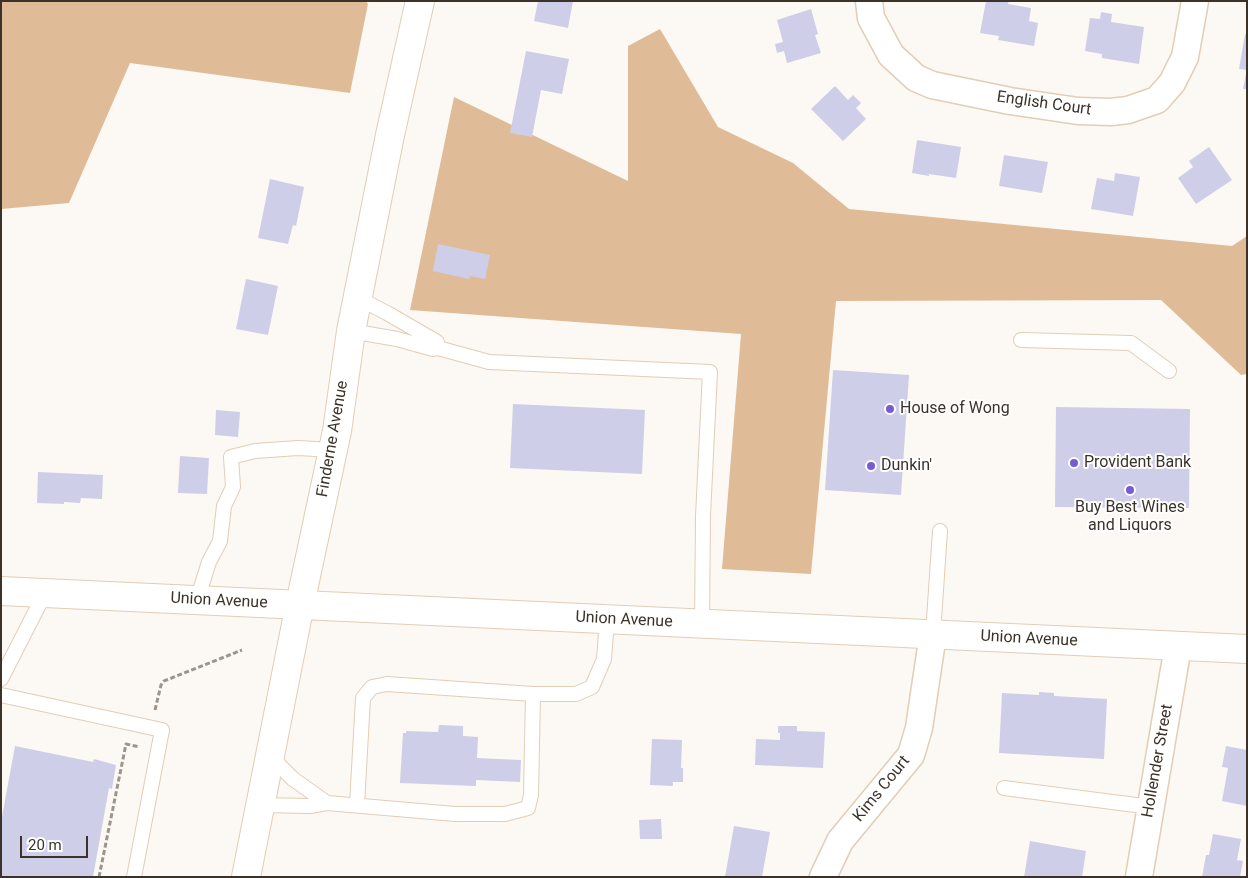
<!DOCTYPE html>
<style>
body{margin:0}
#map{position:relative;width:1248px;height:878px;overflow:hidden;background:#fcf8f3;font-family:Roboto,sans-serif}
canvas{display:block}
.frame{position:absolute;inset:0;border:2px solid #3b332a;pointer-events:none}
.scale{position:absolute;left:20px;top:836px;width:68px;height:22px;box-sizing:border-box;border:2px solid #3b332a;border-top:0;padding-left:6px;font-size:15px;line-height:18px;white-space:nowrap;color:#3b332a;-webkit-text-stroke:4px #fff;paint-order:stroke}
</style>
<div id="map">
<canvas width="1248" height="878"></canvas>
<div class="frame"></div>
<div class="scale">20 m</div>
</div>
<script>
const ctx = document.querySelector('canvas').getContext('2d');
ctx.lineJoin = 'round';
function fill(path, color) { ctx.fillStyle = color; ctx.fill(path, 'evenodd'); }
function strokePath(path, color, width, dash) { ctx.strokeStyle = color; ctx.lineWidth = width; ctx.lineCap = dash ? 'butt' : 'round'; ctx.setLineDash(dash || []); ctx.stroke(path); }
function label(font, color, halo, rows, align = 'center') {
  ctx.font = font + ' Roboto,sans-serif'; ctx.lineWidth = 4; ctx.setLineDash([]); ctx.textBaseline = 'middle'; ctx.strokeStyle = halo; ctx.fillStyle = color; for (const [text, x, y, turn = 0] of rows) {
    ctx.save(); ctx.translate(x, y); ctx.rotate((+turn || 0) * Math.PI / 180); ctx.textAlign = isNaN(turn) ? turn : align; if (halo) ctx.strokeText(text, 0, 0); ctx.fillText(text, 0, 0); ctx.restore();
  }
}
fill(new Path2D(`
 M1 1H366L368 4 350 93 130 63 69 203 1 209Z
 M660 29 718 127 793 163 849 209 1232 246 1247 236V374L1241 375 1161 300 836 301 811 574 722 569 741 334 410 310 454 97 628 181V46Z`), '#dfbc97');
fill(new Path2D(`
 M538 1H573L568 28 534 21Z
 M986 1H1009L1008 4 1031 8 1029 21 1038 23 1034 46 998 40 999 36 980 33Z
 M811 9 818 34 815 35 821 53 787 63 784 51 777 53 775 44 783 42 777 20Z
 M1101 12 1112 14 1111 22 1144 27 1139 64 1102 58V54L1085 51 1090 18 1100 19Z
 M1245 34 1247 35V70L1239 69Z
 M526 51 569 59 562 94 541 90 532 137 510 133Z
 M1246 74H1247V89H1243Z
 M835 86 848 100 853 95 861 103 856 108 866 119 843 141 811 109Z
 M917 140 961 147 956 178 929 174V176L912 173Z
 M1209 147 1232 180 1196 204 1178 178 1193 167 1189 161Z
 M1004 155 1048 162 1042 193 999 186Z
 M1115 173 1140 177 1133 216 1091 209 1097 178 1114 181Z
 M270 179 304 187 296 226 293 225 288 244 258 238Z
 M438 244 490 255 485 279 470 276 469 279 433 271Z
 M246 279 278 286 268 335 236 329Z
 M833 370 909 375 901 495 825 490Z
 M513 404 645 410 642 474 510 468Z
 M1056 407 1190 409 1189 508 1055 507Z
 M216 410 240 412 238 437 215 435Z
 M180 456 209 458 207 494 178 493Z
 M38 472 103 475 102 499 81 498 80 503 64 502V504L37 503Z
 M1039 692 1054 693V696L1107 699 1104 759 999 753 1002 693 1039 695Z
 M439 725 463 726V736L478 737 477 758 521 760 520 782 476 780V786L400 783 403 733H406V731L438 732Z
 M778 726H797V731L825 732 823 768 755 765 756 739 780 740V733H778Z
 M652 739 682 740 681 768H683V782H673V786L650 785Z
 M15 746 93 762 94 759 116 765 112 789 109 788 93 877H1V822Z
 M1226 746 1247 750V806L1222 801 1228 768 1222 767Z
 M661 819 662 839H640L639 820Z
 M734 826 770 832 762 877H725Z
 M1213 834 1241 839 1237 860 1243 861 1240 877H1202L1206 855H1209Z
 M1030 841 1086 851 1082 877H1024Z`), '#cfcee9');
const lane = new Path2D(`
 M358 298 387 313 437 342 438 348
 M351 331 397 339 433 349 438 348 489 362 710 372 703 516 702 623
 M1021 340 1131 343 1169 371
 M197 600 209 562 220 541 224 506 233 487 231 457 255 451 298 448 333 450
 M933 634 940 531
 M1 679 45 593
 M1 695 162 730 134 877
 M270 756 293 779 327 803
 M1004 788 1151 807
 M260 805 310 806 327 803 455 814H505L528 808 531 795 533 694
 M357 805 363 698 372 687 387 684 533 694H576L592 687 604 659 607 619`);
const street = new Path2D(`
 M869 1 871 18 891 55 916 78 932 85 1010 101 1078 111 1111 112 1128 110 1157 100 1172 83 1185 57 1195 1
 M823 877 840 841 911 755 919 728 933 634
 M1139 877 1178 646`);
const secondary = new Path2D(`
 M1 591 1247 649
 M246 877 300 604 337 431 351 331 390 135 420 1`);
strokePath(lane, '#e2cdb7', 16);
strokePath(street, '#e2cdb7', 29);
strokePath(secondary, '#e2cdb7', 30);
strokePath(new Path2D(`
 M155 710 161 685 164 681 242 650
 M99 877 126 744 140 747`), '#9b958e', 3, [5, 2.5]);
strokePath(lane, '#fff', 14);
strokePath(street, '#fff', 26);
strokePath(secondary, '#fff', 28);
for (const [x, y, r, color] of [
 [890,409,5,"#745cd6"],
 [1074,463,5,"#745cd6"],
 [871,466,5,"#745cd6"],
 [1130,490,5,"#745cd6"]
]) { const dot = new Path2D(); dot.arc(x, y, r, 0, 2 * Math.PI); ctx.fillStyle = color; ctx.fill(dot); strokePath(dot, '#fff', 2); }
label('16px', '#3b332a', '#fff', [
 ["English Court",1044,104,8],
 ["Finderne Avenue",333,439,-80],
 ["Union Avenue",219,601,3],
 ["Union Avenue",624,620,3],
 ["Union Avenue",1029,639,3],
 ["Hollender Street",1158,761,-80],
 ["Kims Court",882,789,-51]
]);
label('16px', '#3b332a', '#fff', [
 ["House of Wong",900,409],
 ["Provident Bank",1084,463],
 ["Dunkin'",881,466],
 ["Buy Best Wines",1130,508,"center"],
 ["and Liquors",1130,526,"center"]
], 'left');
</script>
